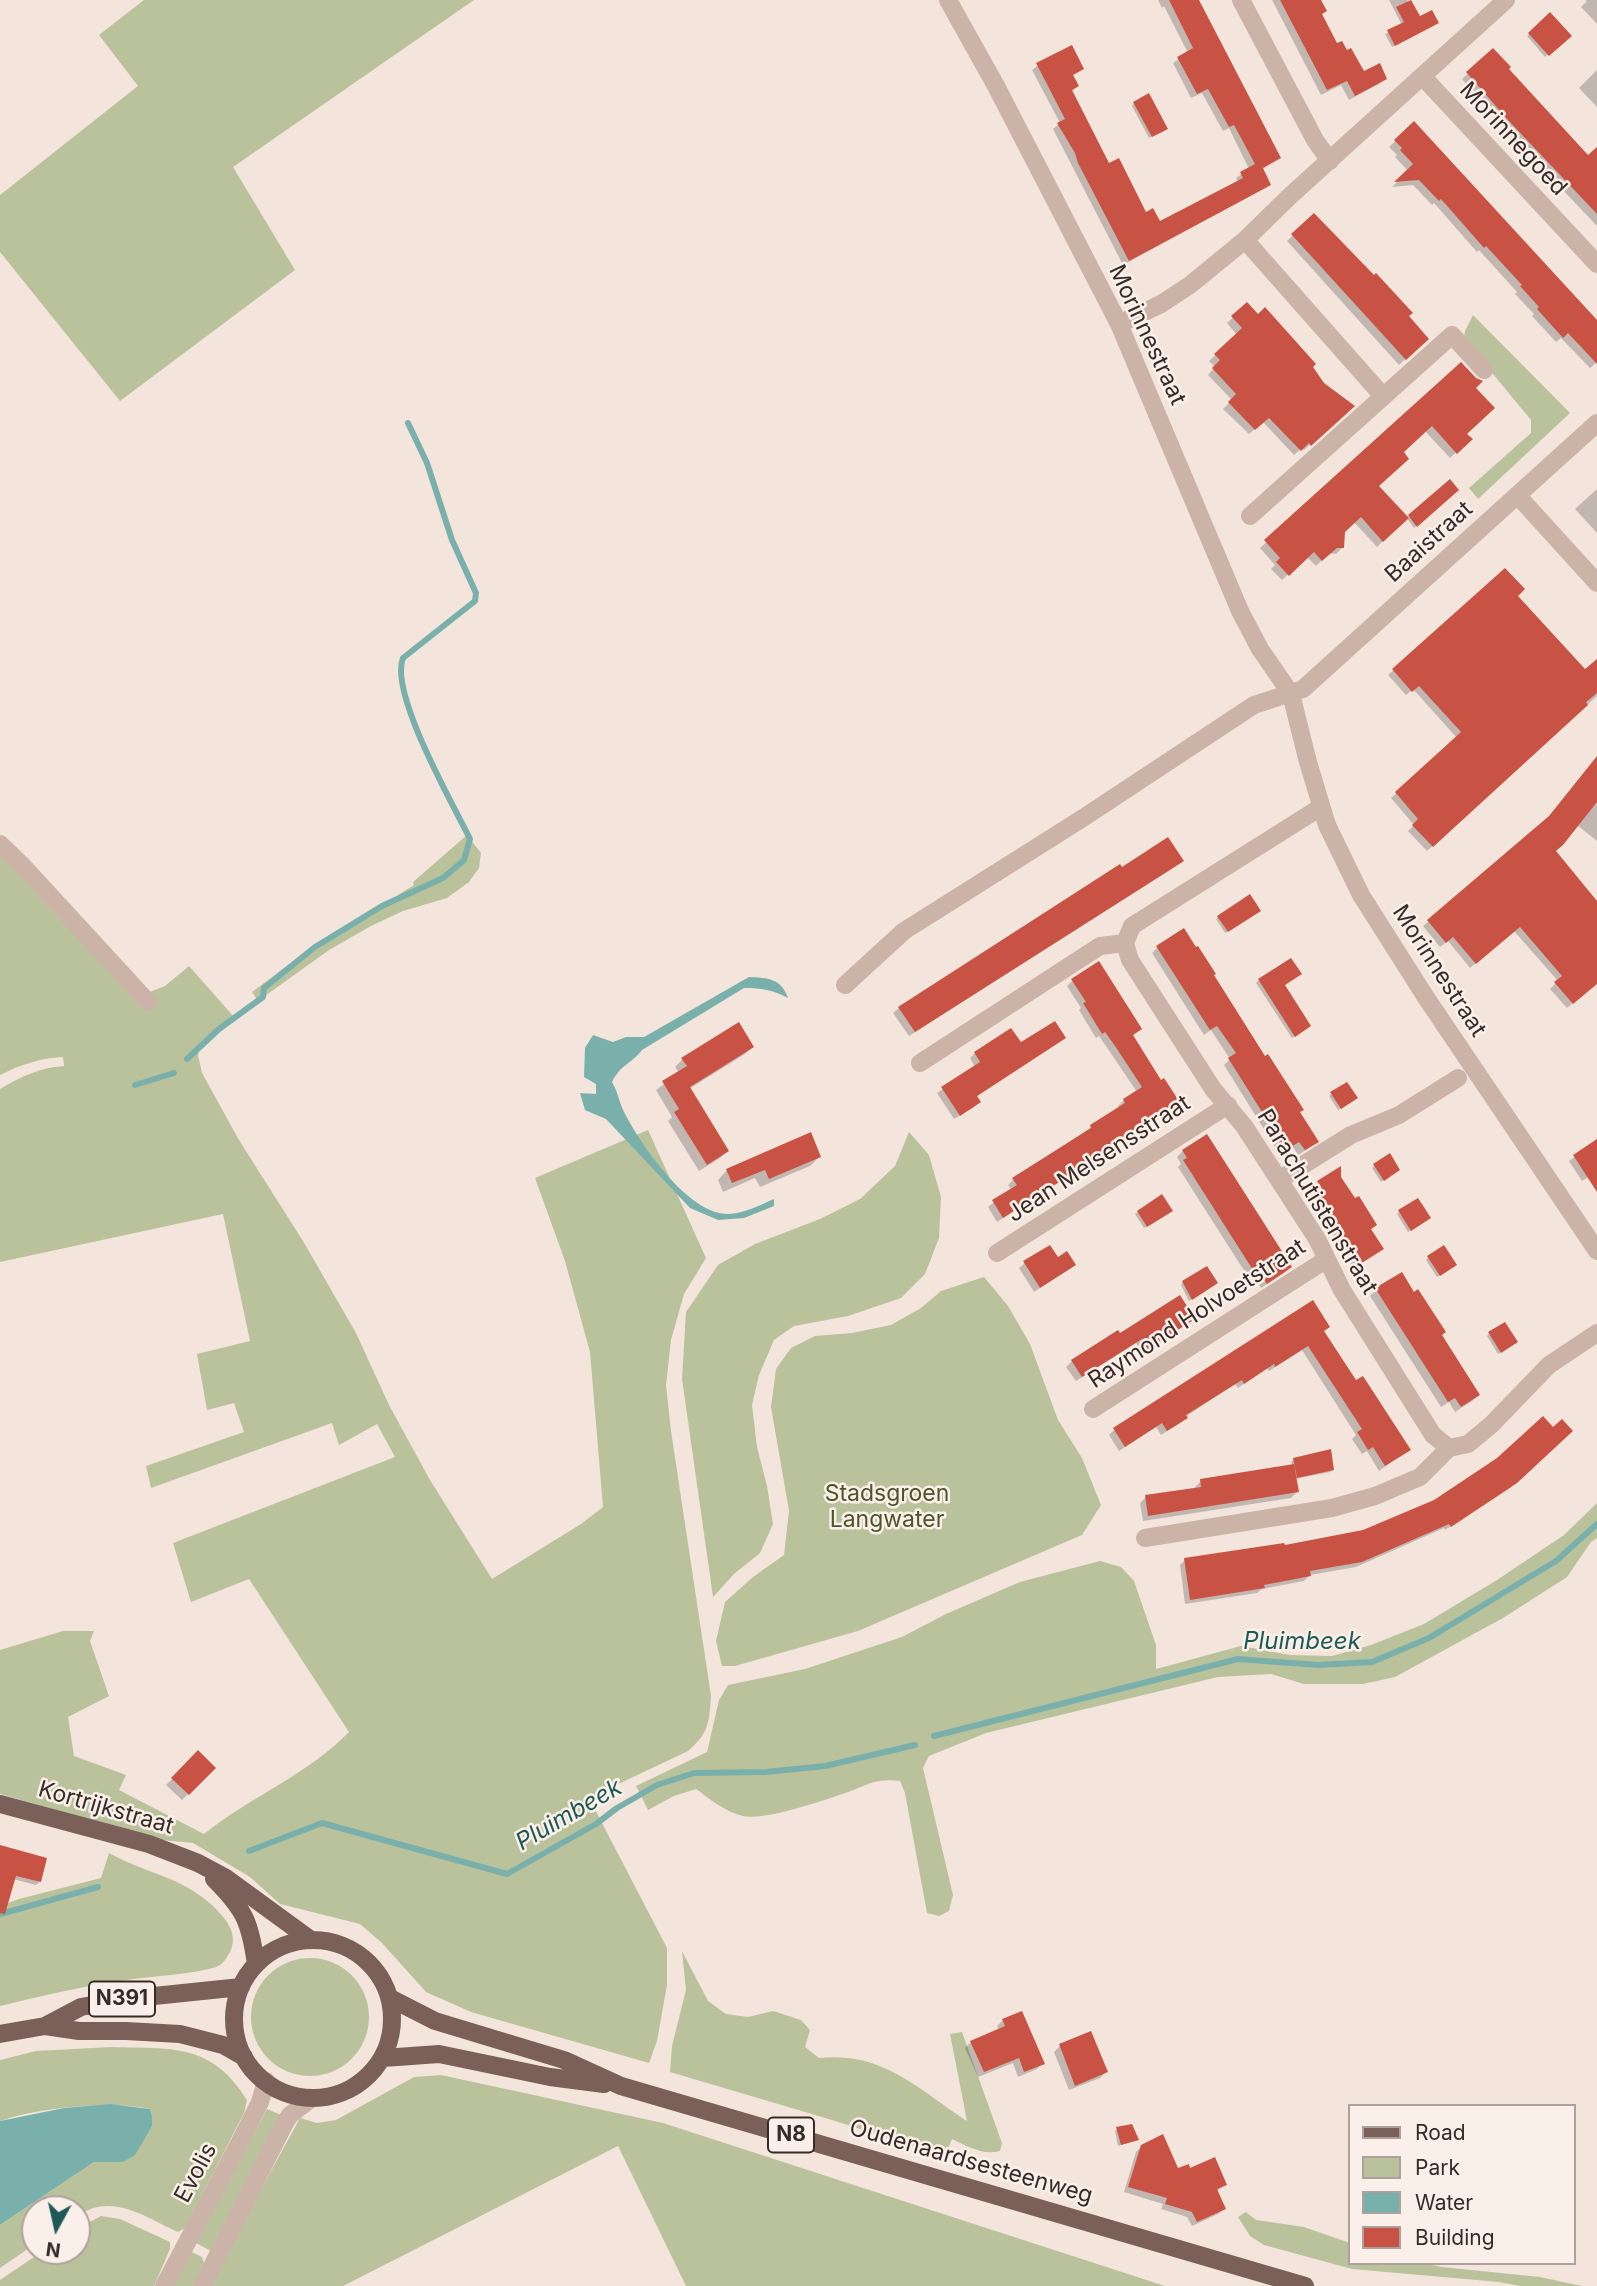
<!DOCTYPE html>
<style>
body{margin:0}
#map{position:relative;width:1597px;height:2286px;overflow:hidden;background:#f3e5dc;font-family:Inter,sans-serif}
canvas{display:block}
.legend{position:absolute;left:1348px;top:2104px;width:228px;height:161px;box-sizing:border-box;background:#faf0e9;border:2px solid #aca19c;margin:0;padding:9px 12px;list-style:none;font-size:21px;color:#372b28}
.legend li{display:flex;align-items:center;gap:14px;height:35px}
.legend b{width:35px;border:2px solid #aca19c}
.north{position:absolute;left:21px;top:2195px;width:70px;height:70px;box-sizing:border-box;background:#faf0e9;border:2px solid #aca19c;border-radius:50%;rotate:188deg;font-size:19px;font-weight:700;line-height:28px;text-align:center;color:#372b28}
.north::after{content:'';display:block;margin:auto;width:24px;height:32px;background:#1d5a56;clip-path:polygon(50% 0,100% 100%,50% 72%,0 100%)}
</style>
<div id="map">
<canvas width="1597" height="2286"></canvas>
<ul class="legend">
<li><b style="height:9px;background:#7a6059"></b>Road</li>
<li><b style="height:19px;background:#bac29c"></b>Park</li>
<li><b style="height:19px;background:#7ab0ab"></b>Water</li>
<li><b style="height:19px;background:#c85344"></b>Building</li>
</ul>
<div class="north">N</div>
</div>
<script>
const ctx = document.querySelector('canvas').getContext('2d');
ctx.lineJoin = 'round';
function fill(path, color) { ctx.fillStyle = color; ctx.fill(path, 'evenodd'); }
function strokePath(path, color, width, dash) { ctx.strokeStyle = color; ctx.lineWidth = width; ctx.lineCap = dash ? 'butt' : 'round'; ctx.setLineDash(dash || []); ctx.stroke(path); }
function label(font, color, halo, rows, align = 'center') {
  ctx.font = font + ' Inter,sans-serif'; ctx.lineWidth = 5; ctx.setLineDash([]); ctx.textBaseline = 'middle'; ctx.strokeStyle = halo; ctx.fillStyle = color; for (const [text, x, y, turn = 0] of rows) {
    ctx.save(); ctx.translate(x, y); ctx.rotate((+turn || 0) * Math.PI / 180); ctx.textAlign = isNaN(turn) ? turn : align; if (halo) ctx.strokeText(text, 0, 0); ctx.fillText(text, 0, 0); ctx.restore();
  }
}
fill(new Path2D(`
 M144 0H474L233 167 295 270 120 401 0 252V195L138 86 99 35Z
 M1473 315 1570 413 1478 499 1469 488 1531 433V420L1464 339 1465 331Z
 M467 835 481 853 479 868 469 882 447 898 403 911 371 926 329 950 258 1001 252 992 296 959 414 885 413 882Z
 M0 847 150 992 165 986 189 966 235 1018 200 1047 198 1055 202 1073 239 1140 303 1241 356 1333 389 1405 430 1480 492 1579 581 1524 603 1507 590 1352 565 1261 535 1178 648 1130 706 1258 684 1294 671 1340 666 1385 671 1431 711 1696C709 1723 709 1733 688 1751L589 1798 667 1948V1985L657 2041 649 2063 471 2012 426 1992 382 1943 360 1924 280 1904 250 1877 193 1843 162 1840 0 1794V1650L63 1631H94L90 1641 109 1696 68 1717 74 1756 126 1775 119 1790 204 1834C250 1797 307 1775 349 1732L249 1579 191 1602 173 1543 395 1457 377 1424 339 1445 332 1423 151 1488 146 1466 244 1432 234 1403 207 1410 197 1354 250 1341 223 1214 0 1262V1089C22 1076 39 1068 64 1066L63 1057C40 1058 20 1065 0 1075Z
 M909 1132 929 1155 941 1197 939 1238 925 1274 901 1298 848 1316 794 1326 774 1340 759 1375 752 1405 757 1447 767 1486 773 1524 760 1553 734 1574 713 1597 682 1379 686 1312 718 1265 755 1244 820 1219 860 1199 895 1166Z
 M984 1277 1008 1306 1030 1344 1058 1420 1082 1458 1101 1505 1082 1535 858 1631 735 1666H722L716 1641 725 1602 753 1577 784 1555 789 1511 771 1407 776 1369 791 1348 815 1336 852 1333 891 1325 921 1308 941 1291Z
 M1597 1503V1538L1591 1542 1567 1577 1503 1618 1395 1677 1363 1684H1304L1271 1674 1218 1677 986 1733 929 1756 923 1768 953 1895 949 1911 939 1916 927 1913 905 1793 900 1781C876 1778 869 1784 848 1792 825 1800 765 1821 743 1816 725 1812 710 1799 696 1789L674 1796 648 1810 636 1786 707 1752 719 1700 728 1685 805 1669 902 1637 946 1614 1020 1582 1100 1561 1121 1567 1134 1581 1156 1645V1669L1241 1646 1290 1655 1332 1656 1371 1645 1424 1624 1497 1580 1564 1535Z
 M109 1853C144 1873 181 1876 213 1906 226 1919 239 1933 230 1952 227 1957 225 1961 220 1965 208 1973 145 1977 126 1980 83 1986 42 1996 0 2006V1906L19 1899 101 1878Z
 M682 1951 708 2001 726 2014 748 2017 773 2011 801 2020 810 2030 805 2047 819 2058C883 2051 918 2089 967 2121L950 2034 962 2032 1002 2143 1000 2151C983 2156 967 2146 952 2139L945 2156 832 2120 670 2072 672 2046 686 1990Z
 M251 2017a59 59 0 1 1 118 0a59 59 0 1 1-118 0Z
 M111 2047C171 2049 211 2042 247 2100L244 2113 185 2228 178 2232C144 2217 113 2192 77 2216V2209H35V2244L0 2268V2225L94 2162H123L152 2126V2116L150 2109C113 2100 35 2108 0 2121V2060L36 2051Z
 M441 2075 663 2123 1165 2286H686L618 2146 343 2286H208L300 2118 317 2123 336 2120 414 2077Z
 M267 2109 281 2115 211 2251 196 2243Z
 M1246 2212 1256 2220 1304 2227 1350 2243V2263H1422L1442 2267 1540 2277 1582 2286H1520L1499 2282 1352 2269 1264 2245 1250 2236 1238 2217Z
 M101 2216 120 2219 170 2242V2249L154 2286H0V2280L43 2251H77V2229Z
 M190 2251 202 2257 204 2263 193 2286H172Z`), '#bac29c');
fill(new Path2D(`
 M749 977C768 978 781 978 788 998 773 990 761 988 744 988L642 1050C630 1065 621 1064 612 1082 618 1092 619 1102 624 1112 641 1145 688 1214 728 1214 743 1214 760 1205 774 1199V1206L744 1218 718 1220 690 1208 606 1119 585 1110 580 1093 596 1094V1084L584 1077 585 1048 593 1035 613 1042 626 1037H644Z
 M110 2104 150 2109 152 2116V2126L135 2155 123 2162H94L0 2225V2121L64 2108Z`), '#7ab0ab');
fill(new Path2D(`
 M1158 0H1197L1279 158 1261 170 1269 184 1263 189 1123 265 1053 129 1060 123 1032 70 1038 65 1082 68 1072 76 1077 86 1071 92 1109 165 1145 214 1159 223 1238 183 1236 178 1249 169 1229 128 1223 131 1202 93 1191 98 1173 63 1188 53 1164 6 1162 8Z
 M1272 0H1321L1325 11 1320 16 1336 46 1363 74 1384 78 1379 84 1349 100 1341 85 1321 95Z
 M1389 0H1407L1419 18 1434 25 1392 47 1385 34 1402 25Z
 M1585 0H1597V24L1581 7 1587 1Z
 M1550 14 1569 36 1545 57 1527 36Z
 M1493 50 1507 69 1588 157 1597 156V226L1502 126 1462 79Z
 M1597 70V107L1579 88Z
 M1134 103 1164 131 1149 138 1132 106Z
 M1414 123 1597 322V362L1590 368 1561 338 1556 342 1532 316 1534 314 1515 294 1517 292 1479 250 1477 252 1434 203 1432 205 1413 185 1392 187 1408 171 1395 157 1397 155 1389 147Z
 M1314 215 1427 339 1399 365 1287 241Z
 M1247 304 1311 366 1323 385 1352 406 1304 450 1302 448 1294 455 1263 422 1249 434 1223 409 1232 400 1208 375 1215 367 1209 361 1237 335 1227 323Z
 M1461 365 1474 388 1465 434 1470 439 1450 458 1425 431 1401 452 1377 486 1407 519 1450 482 1457 490 1414 528 1407 518 1377 547 1354 522 1343 532 1342 548 1336 554 1329 553 1316 566 1307 557 1282 580 1271 569 1275 565 1260 548Z
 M1597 489V533L1575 509Z
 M1505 570 1515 596 1585 672 1597 671V696L1427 851 1408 831 1414 825 1391 798 1457 738 1413 689 1406 695 1388 675Z
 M1597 759V841L1577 825 1553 851 1595 902 1597 900V982L1567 1008 1550 989 1558 981 1514 931 1470 968 1448 941 1440 947 1423 926 1547 821Z
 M1176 866 909 1036 893 1013 899 1008 1121 869Z
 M1256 913 1225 933 1216 919 1218 917Z
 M1158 947 1212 975 1316 1142 1311 1147 1298 1155 1293 1147 1280 1155 1224 1065 1230 1059 1211 1030 1204 1035 1152 953Z
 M1259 980 1283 985 1307 1028 1292 1038 1256 983Z
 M1072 981 1140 1029 1132 1036 1161 1082 1179 1104 997 1222 988 1207 1011 1189 1008 1185 1014 1179 1120 1108 1118 1106 1124 1100 1137 1092 1110 1052 1099 1036 1096 1038 1079 1010 1081 1008 1067 986Z
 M1011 1030 1020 1045 1059 1042 976 1097 974 1107 954 1119 937 1093 975 1067 970 1058 975 1053Z
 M752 1047 745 1054 689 1089 727 1151 720 1158 699 1171 668 1121 672 1117 656 1090 679 1073 675 1067 683 1059Z
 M1331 1094 1353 1101 1338 1110 1329 1096Z
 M1597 1138V1187L1590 1176 1582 1181 1569 1161 1593 1144 1592 1143Z
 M1183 1151 1290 1267 1284 1273 1261 1288 1256 1280 1252 1283 1178 1167 1181 1164 1177 1157Z
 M819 1157 810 1166 760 1187 755 1178 723 1192 718 1180 727 1170Z
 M1374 1166 1396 1172 1381 1182 1372 1168Z
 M1339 1177 1369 1230 1376 1254 1353 1268 1311 1201 1317 1195 1313 1188 1318 1182Z
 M1138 1212 1168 1213 1144 1228 1135 1214Z
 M1399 1212 1426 1220 1408 1232 1397 1214Z
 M1428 1257 1453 1267 1437 1277 1426 1260Z
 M1058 1260 1074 1265 1034 1292 1019 1268 1025 1263Z
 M1183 1282 1214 1285 1189 1301 1181 1285Z
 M1376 1290 1440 1335 1478 1395 1472 1401 1455 1412 1449 1402 1441 1407 1370 1296Z
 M1193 1319 1142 1353 1136 1343 1076 1381 1066 1367 1072 1361 1119 1336Z
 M1322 1332 1356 1383 1408 1450 1379 1471 1367 1451 1362 1454 1352 1439 1356 1435 1302 1350 1269 1371 1267 1368 1238 1388 1235 1384 1185 1417 1180 1423 1161 1435 1156 1427 1119 1451 1109 1435 1115 1429Z
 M1489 1334 1514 1344 1498 1354 1487 1336Z
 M1553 1430 1571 1431 1510 1488 1445 1530 1444 1528 1356 1567 1310 1575 1304 1581 1262 1589 1257 1593 1185 1604 1180 1565 1185 1560 1283 1547 1363 1531 1435 1501Z
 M1294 1459 1333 1470 1330 1472 1295 1479 1297 1492 1291 1498 1143 1521 1140 1503 1146 1497 1196 1489 1195 1487 1201 1481 1292 1466 1291 1462Z
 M198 1753 214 1768 182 1800 166 1785Z
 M0 1847 40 1881 36 1885 13 1879 0 1902Z
 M1003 2020 1043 2063 1037 2069 1018 2077 1013 2063 978 2077 965 2048 971 2042 999 2031 997 2026Z
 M1060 2046 1106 2072 1100 2078 1069 2090 1054 2052Z
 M1117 2129 1137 2140 1118 2146 1115 2131Z
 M1142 2146 1177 2171 1190 2170 1225 2185 1216 2192 1224 2209 1218 2214 1192 2226 1187 2217 1161 2209 1163 2204 1124 2192 1136 2152Z`), '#0003');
strokePath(new Path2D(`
 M187 1059 219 1029 263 997 264 988 315 947 382 906 443 878 464 860 470 839C453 804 389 693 403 658L475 601 476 593 452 540 427 463 408 423
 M135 1085 174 1073
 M934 1736 1238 1659 1318 1665 1372 1662 1429 1638 1556 1561 1597 1524
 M249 1851 322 1823 507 1874 596 1824 617 1808 657 1785 694 1773 766 1772 825 1766 915 1745
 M0 1914 98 1887`), '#7ab0ab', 6);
fill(new Path2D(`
 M1169 0H1199L1281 158 1263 168 1271 185 1129 261 1078 163 1075 153 1057 123 1065 119 1036 63 1072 45 1084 69 1073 75 1079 86 1072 90 1109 163 1119 158 1146 212 1153 208 1160 221 1243 178 1240 172 1255 164 1234 125 1229 127 1208 89 1197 94 1177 57 1193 48Z
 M1280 0H1321L1327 11 1322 14 1337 43 1342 41 1347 50 1351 48 1364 71 1380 63 1387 79 1355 96 1347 81 1327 90Z
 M1411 0 1420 16 1432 10 1439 23 1395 46 1387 30 1404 22 1396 7Z
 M1550 12 1572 36 1549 56 1528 33Z
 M1493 48 1511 67 1509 69 1588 155 1597 147V214L1508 120 1466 72Z
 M1149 93 1168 129 1152 137 1133 102Z
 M1414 121 1597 320V364L1568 333 1563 338 1537 309 1539 307 1520 286 1522 285 1486 246 1484 248 1441 199 1439 201 1419 180 1394 182 1413 164 1400 150 1402 148 1394 140Z
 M1314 213 1374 275 1376 273 1413 313 1409 316 1429 339 1406 360 1291 234Z
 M1247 302 1258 314 1265 307 1316 364 1313 367 1324 383 1355 406 1311 446 1309 443 1301 451 1269 418 1255 430 1228 402 1236 394 1212 368 1220 360 1214 354 1242 328 1231 316Z
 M1461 362 1476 378 1483 381 1476 388 1495 408 1467 434 1473 439 1457 454 1432 426 1404 452 1409 459 1379 486 1409 518 1383 542 1361 517 1345 532 1344 548H1337L1322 561 1314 552 1289 576 1276 562 1280 558 1264 540Z
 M1450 479 1459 490 1417 527 1408 515Z
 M1505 568 1525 589 1518 596 1585 669 1597 659V693L1586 702 1588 705 1433 847 1412 825 1418 819 1395 792 1461 732 1419 686 1412 692 1392 669Z
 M1597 756V802L1563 845 1556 851 1597 901V984L1573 1004 1554 982 1562 976 1520 927 1476 964 1453 937 1446 943 1427 920 1549 816Z
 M1168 837 1184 861 915 1032 898 1007 1120 864 1122 867Z
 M1250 894 1261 911 1228 932 1217 916Z
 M1184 928 1196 947 1198 946 1216 974 1214 975 1265 1056 1268 1054 1304 1110 1300 1112 1319 1142 1305 1150 1299 1142 1286 1150 1228 1058 1236 1053 1217 1026 1210 1030 1156 946Z
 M1291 958 1302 974 1285 985 1311 1026 1295 1037 1258 979Z
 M1099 961 1142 1029 1133 1035 1161 1080 1164 1078 1181 1104 1003 1218 992 1200 1017 1185 1012 1178 1091 1128 1090 1125 1125 1103 1123 1099 1142 1087 1115 1046 1105 1032 1102 1034 1083 1003 1086 1002 1071 979Z
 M1055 1021 1066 1038 977 1096 981 1102 960 1116 941 1087 980 1062 974 1052 1011 1028 1021 1042Z
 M739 1022 754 1047 690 1087 729 1151 707 1165 674 1112 679 1109 662 1081 687 1066 681 1058Z
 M1347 1082 1358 1098 1341 1109 1330 1092Z
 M811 1132 821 1157 769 1179 765 1170 732 1183 726 1169Z
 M1207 1134 1292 1267 1267 1284 1262 1276 1258 1278 1183 1160 1187 1158 1182 1150Z
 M1597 1139V1192L1573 1155Z
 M1390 1153 1400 1170 1384 1181 1373 1164Z
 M1341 1166V1177L1355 1198 1359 1196 1377 1225 1371 1229 1384 1249 1360 1264 1315 1194 1323 1190 1317 1181Z
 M1162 1194 1173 1211 1147 1227 1137 1211Z
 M1418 1198 1431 1218 1411 1231 1398 1210Z
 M1050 1245 1058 1257 1067 1251 1076 1265 1040 1288 1023 1261Z
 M1444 1245 1457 1265 1440 1276 1427 1256Z
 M1207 1266 1218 1283 1192 1300 1182 1281Z
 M1402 1272 1414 1292 1418 1289 1446 1332 1442 1335 1480 1395 1461 1407 1455 1398 1448 1402 1375 1288Z
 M1180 1295 1195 1319 1148 1349 1142 1339 1082 1377 1071 1360 1118 1330 1120 1333Z
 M1313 1300 1330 1327 1324 1331 1356 1380 1363 1376 1411 1450 1385 1466 1373 1447 1368 1450 1357 1432 1362 1429 1308 1346 1275 1367 1274 1364 1244 1384 1242 1380 1186 1415 1188 1418 1167 1431 1162 1423 1125 1447 1113 1428Z
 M1505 1322 1518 1342 1501 1353 1488 1332Z
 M1543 1416 1553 1427 1562 1419 1573 1431 1517 1483 1451 1527 1449 1524 1362 1562 1310 1571 1311 1576 1264 1585 1265 1588 1190 1600 1184 1558 1284 1543 1285 1545 1363 1530 1434 1500 1497 1458Z
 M1331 1449 1334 1470 1297 1478 1293 1458Z
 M1294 1464 1299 1492 1148 1516 1145 1495 1201 1487 1200 1479Z
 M198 1750 216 1768 189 1795 171 1778Z
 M0 1845 47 1858 41 1882 16 1876 5 1914 0 1913Z
 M1022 2011 1045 2064 1024 2072 1019 2058 984 2072 970 2041 1005 2026 1002 2019Z
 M1091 2031 1108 2072 1075 2086 1059 2044Z
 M1132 2124 1139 2140 1121 2145 1116 2127Z
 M1163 2134 1178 2168 1189 2164 1190 2168 1215 2157 1227 2185 1217 2189 1226 2209 1197 2222 1192 2212 1165 2204 1167 2198 1128 2187 1141 2145Z`), '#c85344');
strokePath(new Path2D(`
 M948 0 996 86 1119 324 1240 611 1260 649 1291 694 1308 762 1327 825 1361 895 1425 996 1597 1251
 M1241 0 1315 140 1330 161
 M1423 77 1597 264
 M1245 240 1382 395
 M1119 324 1161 304 1190 285 1245 240 1290 196 1506 0
 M1517 495 1597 583
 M1250 516 1452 335 1484 370
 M0 844 22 865 148 1002
 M1125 943 1130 960 1213 1089 1244 1126 1279 1180 1317 1239 1342 1290 1433 1435 1449 1448
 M845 985 904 931 1083 818 1254 705 1303 689 1597 423
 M920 1063 1100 946 1125 943 1132 926 1321 807
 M1279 1180 1351 1135 1399 1115 1458 1078
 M997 1253 1228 1105
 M1093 1409 1327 1259
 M1145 1538 1332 1508 1375 1496 1420 1477 1449 1448 1468 1444 1491 1425 1549 1365 1597 1333
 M164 2286 242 2138 260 2102 266 2081
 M202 2286 286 2121 290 2115 312 2098`), '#cbb3a8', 18);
strokePath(new Path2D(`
 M0 1804 149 1844 198 1863 226 1878 311 1940
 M214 1879C245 1910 250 1922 256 1964
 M234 2019a79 79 0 1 1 158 0a79 79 0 1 1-158 0Z
 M390 1998 435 2021 564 2060 621 2086 1305 2286
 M45 2026 79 2031H126L180 2034 223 2045 244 2057
 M0 2034 45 2026 81 2007 125 1999 241 1987
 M383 2058 439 2054 550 2077 604 2084`), '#7a6059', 18);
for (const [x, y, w] of [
 [122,1999,66],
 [791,2135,46]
]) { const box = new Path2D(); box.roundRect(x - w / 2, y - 17.5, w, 35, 5); ctx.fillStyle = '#faf0e9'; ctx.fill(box); strokePath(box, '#372b28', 2); }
label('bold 21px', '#372b28', null, [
 ["N391",122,1999],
 ["N8",791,2135]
]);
label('23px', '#372b28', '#faf0e9', [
 ["Morinnegoed",1513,139,47],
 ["Morinnestraat",1147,335,65],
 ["Baaistraat",1429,542,-42],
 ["Morinnestraat",1439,971,57],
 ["Jean Melsensstraat",1099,1159,-33],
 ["Parachutistenstraat",1317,1202,59],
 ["Raymond Holvoetstraat",1197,1314,-33],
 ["Kortrijkstraat",106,1808,16],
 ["Oudenaardsesteenweg",971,2162,16],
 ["Evolis",196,2173,-62]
]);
label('23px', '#4c562b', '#faf0e9', [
 ["Stadsgroen",887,1494],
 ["Langwater",887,1520]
]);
label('italic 24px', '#1d5a56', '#faf0e9', [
 ["Pluimbeek",1302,1642],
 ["Pluimbeek",569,1815,-30]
]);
</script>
